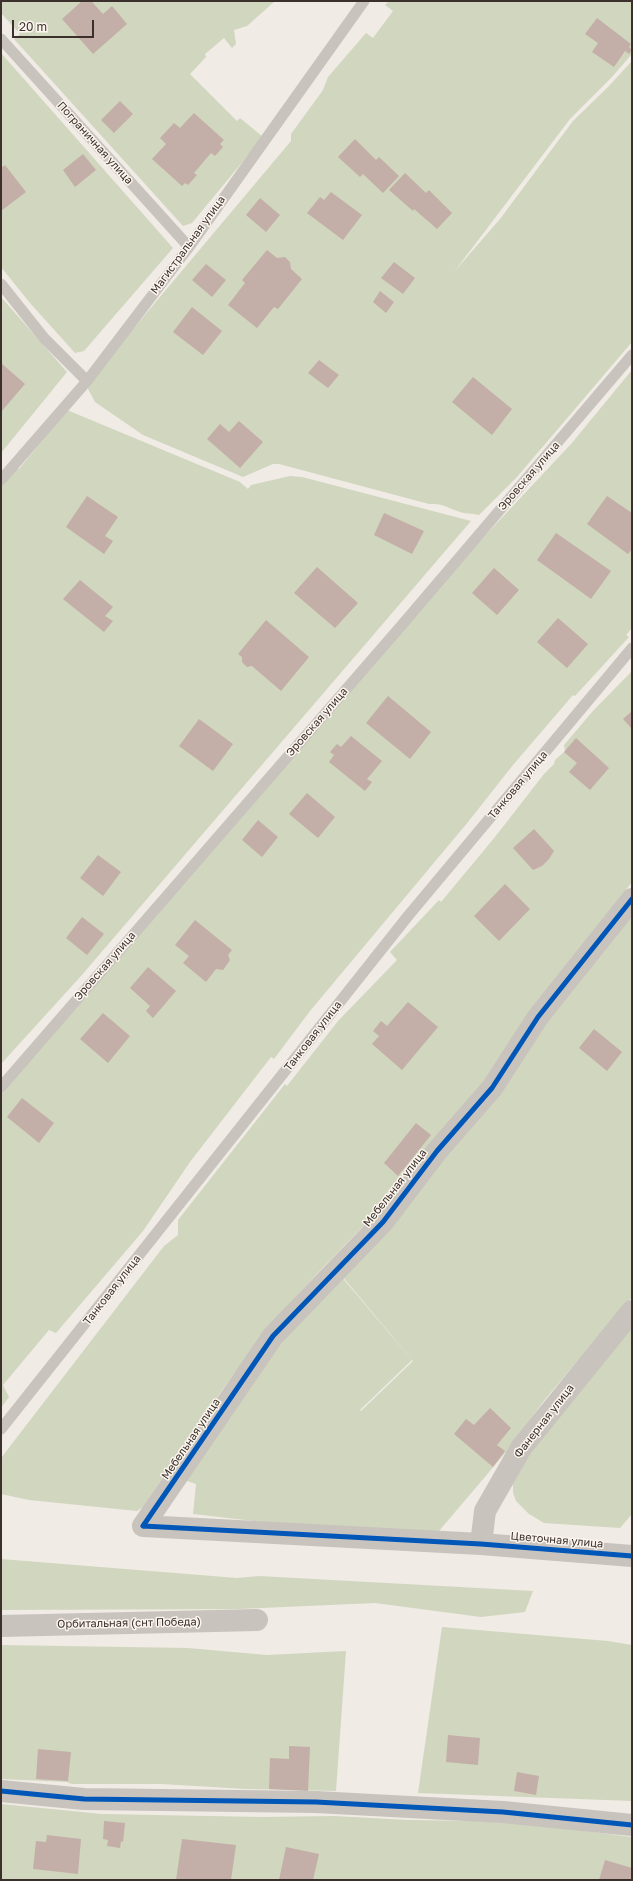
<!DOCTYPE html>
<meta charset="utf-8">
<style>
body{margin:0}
#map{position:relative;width:633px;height:1881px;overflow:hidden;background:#f0ebe5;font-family:"Golos Text",sans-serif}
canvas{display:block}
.frame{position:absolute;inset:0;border:2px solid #3b302b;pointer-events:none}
.scale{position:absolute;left:12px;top:20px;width:82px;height:18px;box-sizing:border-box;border:2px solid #3b302b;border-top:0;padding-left:5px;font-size:12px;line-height:14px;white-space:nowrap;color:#3b302b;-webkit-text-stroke:3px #fbf5ee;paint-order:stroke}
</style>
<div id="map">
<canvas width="633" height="1881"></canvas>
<div class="frame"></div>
<div class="scale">20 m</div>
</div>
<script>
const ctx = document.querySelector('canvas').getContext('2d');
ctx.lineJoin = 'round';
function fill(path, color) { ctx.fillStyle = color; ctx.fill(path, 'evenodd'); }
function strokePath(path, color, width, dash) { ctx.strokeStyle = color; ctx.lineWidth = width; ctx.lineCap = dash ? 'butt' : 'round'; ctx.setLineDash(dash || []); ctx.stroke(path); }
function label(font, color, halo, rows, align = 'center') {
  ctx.font = font + ' "Golos Text",sans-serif'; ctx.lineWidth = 3; ctx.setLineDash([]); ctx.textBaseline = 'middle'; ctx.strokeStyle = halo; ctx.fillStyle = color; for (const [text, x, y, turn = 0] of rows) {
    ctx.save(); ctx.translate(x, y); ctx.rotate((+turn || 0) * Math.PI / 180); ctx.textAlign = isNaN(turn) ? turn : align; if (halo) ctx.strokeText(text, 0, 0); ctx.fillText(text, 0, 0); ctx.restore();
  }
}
fill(new Path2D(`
 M1 1H275L247 26 234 30 236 44 232 48 224 38 205 54 206 57 190 74 237 121 240 118 263 137 192 223 183 226 14 39 20 34 1 13Z
 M389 1H632V54L611 78 570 119 454 272 500 219 573 121 609 86 632 61V342L517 477 479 515C472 513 465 514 460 512 445 507 446 504 429 504L279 464H273L243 477 143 435 95 402 86 385 291 141V134L323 90 328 77 366 33 373 38 393 11 385 5Z
 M1 53 173 248 84 351 75 353 30 303 1 267Z
 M1 297 67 372 1 453Z
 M632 370V628L626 635 629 637 575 696 573 695 513 765 468 822 310 1011 274 1059 271 1057 190 1162 143 1231 56 1333 49 1330 3 1385 9 1397 1 1408V1092L480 541 571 444Z
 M67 410 240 482 248 489 251 485 290 476 302 477 471 521 81 976 1 1064V483L16 468 19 469Z
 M632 671V882L532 1009 490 1075 384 1197 388 1201C347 1243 304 1285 267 1330 222 1387 183 1447 143 1507L137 1511 29 1500 1 1494V1458L164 1246 178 1235V1220L285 1084 287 1086 338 1021 397 960 390 952 439 900 441 902 495 837 544 774 554 764 555 760 565 751 564 745 592 712Z
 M632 910V1297L546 1398 506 1452 439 1531H340L193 1514 196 1484 184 1480 281 1343 340 1275 412 1360 360 1410 361 1411 413 1361 342 1276Z
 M632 1322V1514L620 1528 544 1523 529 1514 516 1501 513 1493V1483L523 1463Z
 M1 1559 237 1578 259 1576 533 1591 525 1612 481 1617 375 1603 239 1609 1 1610Z
 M442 1627 608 1641 632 1645V1801L418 1793Z
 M1 1645 188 1648 267 1655 346 1651 336 1791 246 1789 161 1784H72L66 1782 1 1779Z
 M1 1804 102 1814 262 1817 334 1816 408 1820 478 1821 539 1825 632 1837V1880H1Z`), '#d1d6bf');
fill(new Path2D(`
 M82 1H91L103 14 112 6 127 24 93 54 62 19Z
 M597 18 631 44 629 47 632 50 629 54 625 51 614 67 592 52 598 43 585 34Z
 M120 101 133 114 114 133 101 120Z
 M194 113 224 140 220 144 223 147 215 156 211 153 194 173 197 175 188 185 185 183 182 186 152 159 166 144 160 138 174 123 180 128Z
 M355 139 376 160 379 157 399 176 383 193 363 174 360 177 338 157Z
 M83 154 96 170 75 187 63 170Z
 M5 165 26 192 1 211V168Z
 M405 173 426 193 429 190 452 213 437 229 414 209 413 211 389 190Z
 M331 192 362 215 343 240 307 213 320 197 324 200Z
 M260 198 280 215 266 232 246 215Z
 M267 250 277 258 285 257 290 262 291 269 302 279 278 309 274 307 257 328 228 305 245 283 242 280Z
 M394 262 415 278 403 294 381 278Z
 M206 264 226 280 212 297 192 280Z
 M380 291 394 302 386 313 373 302Z
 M192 307 222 331 203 355 173 332Z
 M319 360 339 375 328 388 308 373Z
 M1 363 25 384 1 412Z
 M473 377 512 409 492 435 452 402Z
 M239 421 263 442 240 468 207 439 220 424 229 432Z
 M87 496 118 517 105 536 113 541 104 554 66 527Z
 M607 496 632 513V549L628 554 587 524Z
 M384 513 424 531 412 554 374 535Z
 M556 533 611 571 591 599 537 560Z
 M317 567 358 603 335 628 294 593Z
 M494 568 519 590 497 615 472 593Z
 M80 580 113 607 105 616 113 621 104 632 63 599Z
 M558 618 588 644 567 668 537 642Z
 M266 620 309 657 281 691 252 666 247 667 242 662V657L238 654Z
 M388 696 431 732 410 759 366 723Z
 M632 711V729L623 719Z
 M199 719 233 744 213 771 179 746Z
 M351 736 382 761 367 779 372 782 365 791 329 762 334 755 330 752 337 744 341 747Z
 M576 738 609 768 590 790 569 772 577 763 564 752Z
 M307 793 335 817 318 838 289 814Z
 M258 820 278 837 262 857 242 840Z
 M534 829 554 851 549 859 542 866 533 870 513 848Z
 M98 855 121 872 103 896 80 878Z
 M505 884 530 909 499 941 474 916Z
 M82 917 104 934 87 955 66 938Z
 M195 920 232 950 228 955 230 960 223 970 216 969 206 982 183 963 189 956 175 945Z
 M148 967 176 991 153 1018 146 1011 150 1006 130 988Z
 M408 1002 438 1027 402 1070 372 1044 379 1036 373 1031 381 1021 387 1026Z
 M103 1013 130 1036 108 1063 80 1039Z
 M594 1029 622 1052 607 1071 579 1048Z
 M22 1098 54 1123 39 1143 7 1117Z
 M416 1123 431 1135 398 1176 384 1163Z
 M490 1408 511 1428 497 1445 505 1451 493 1467 454 1434 466 1419 474 1425Z
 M448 1735 480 1738 478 1765 446 1762Z
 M289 1746 310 1747 308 1791 269 1789 270 1758 289 1759Z
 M38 1749 71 1752 68 1781 36 1779Z
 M517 1772 539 1776 536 1795 514 1791Z
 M104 1821 125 1823 123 1842 121 1841 120 1848 107 1846 108 1840 103 1839Z
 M47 1835 81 1839 78 1874 33 1869 36 1841 46 1842Z
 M182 1839 236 1845 231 1880H176Z
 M286 1847 319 1854 313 1880H279Z
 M605 1860 632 1868V1880H599Z`), '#c3afa7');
strokePath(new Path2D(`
 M1 39 189 247
 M1 284 44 338 87 381
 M1 480 87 381 189 247 364 1
 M1 1087 401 626 632 355
 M1 1429 408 916 632 648`), '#c9c3be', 11);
strokePath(new Path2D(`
 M143 1526 273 1336 383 1222 437 1151 492 1088 538 1017 632 899
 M143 1526 481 1544 632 1556
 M481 1544 485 1511 521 1448 632 1311
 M1 1626 257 1620
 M1 1791 84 1799 316 1802 503 1812 632 1825`), '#c9c3be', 22);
strokePath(new Path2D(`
 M143 1526 273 1336 383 1222 437 1151 492 1088 538 1017 632 899
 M143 1526 481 1544 632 1556
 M1 1791 84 1799 316 1802 503 1812 632 1825`), '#0057b8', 5);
label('11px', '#3b302b', '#fbf5ee', [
 ["Пограничная улица",95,143,48],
 ["Магистральная улица",188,245,-54],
 ["Эровская улица",529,476,-49],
 ["Эровская улица",317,722,-49],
 ["Танковая улица",518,785,-50],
 ["Эровская улица",105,966,-49],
 ["Танковая улица",313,1036,-52],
 ["Мебельная улица",395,1188,-52],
 ["Танковая улица",112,1290,-52],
 ["Фанерная улица",544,1421,-52],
 ["Мебельная улица",191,1439,-56],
 ["Цветочная улица",557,1540,5],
 ["Орбитальная (снт Победа)",129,1623,-1]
]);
</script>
